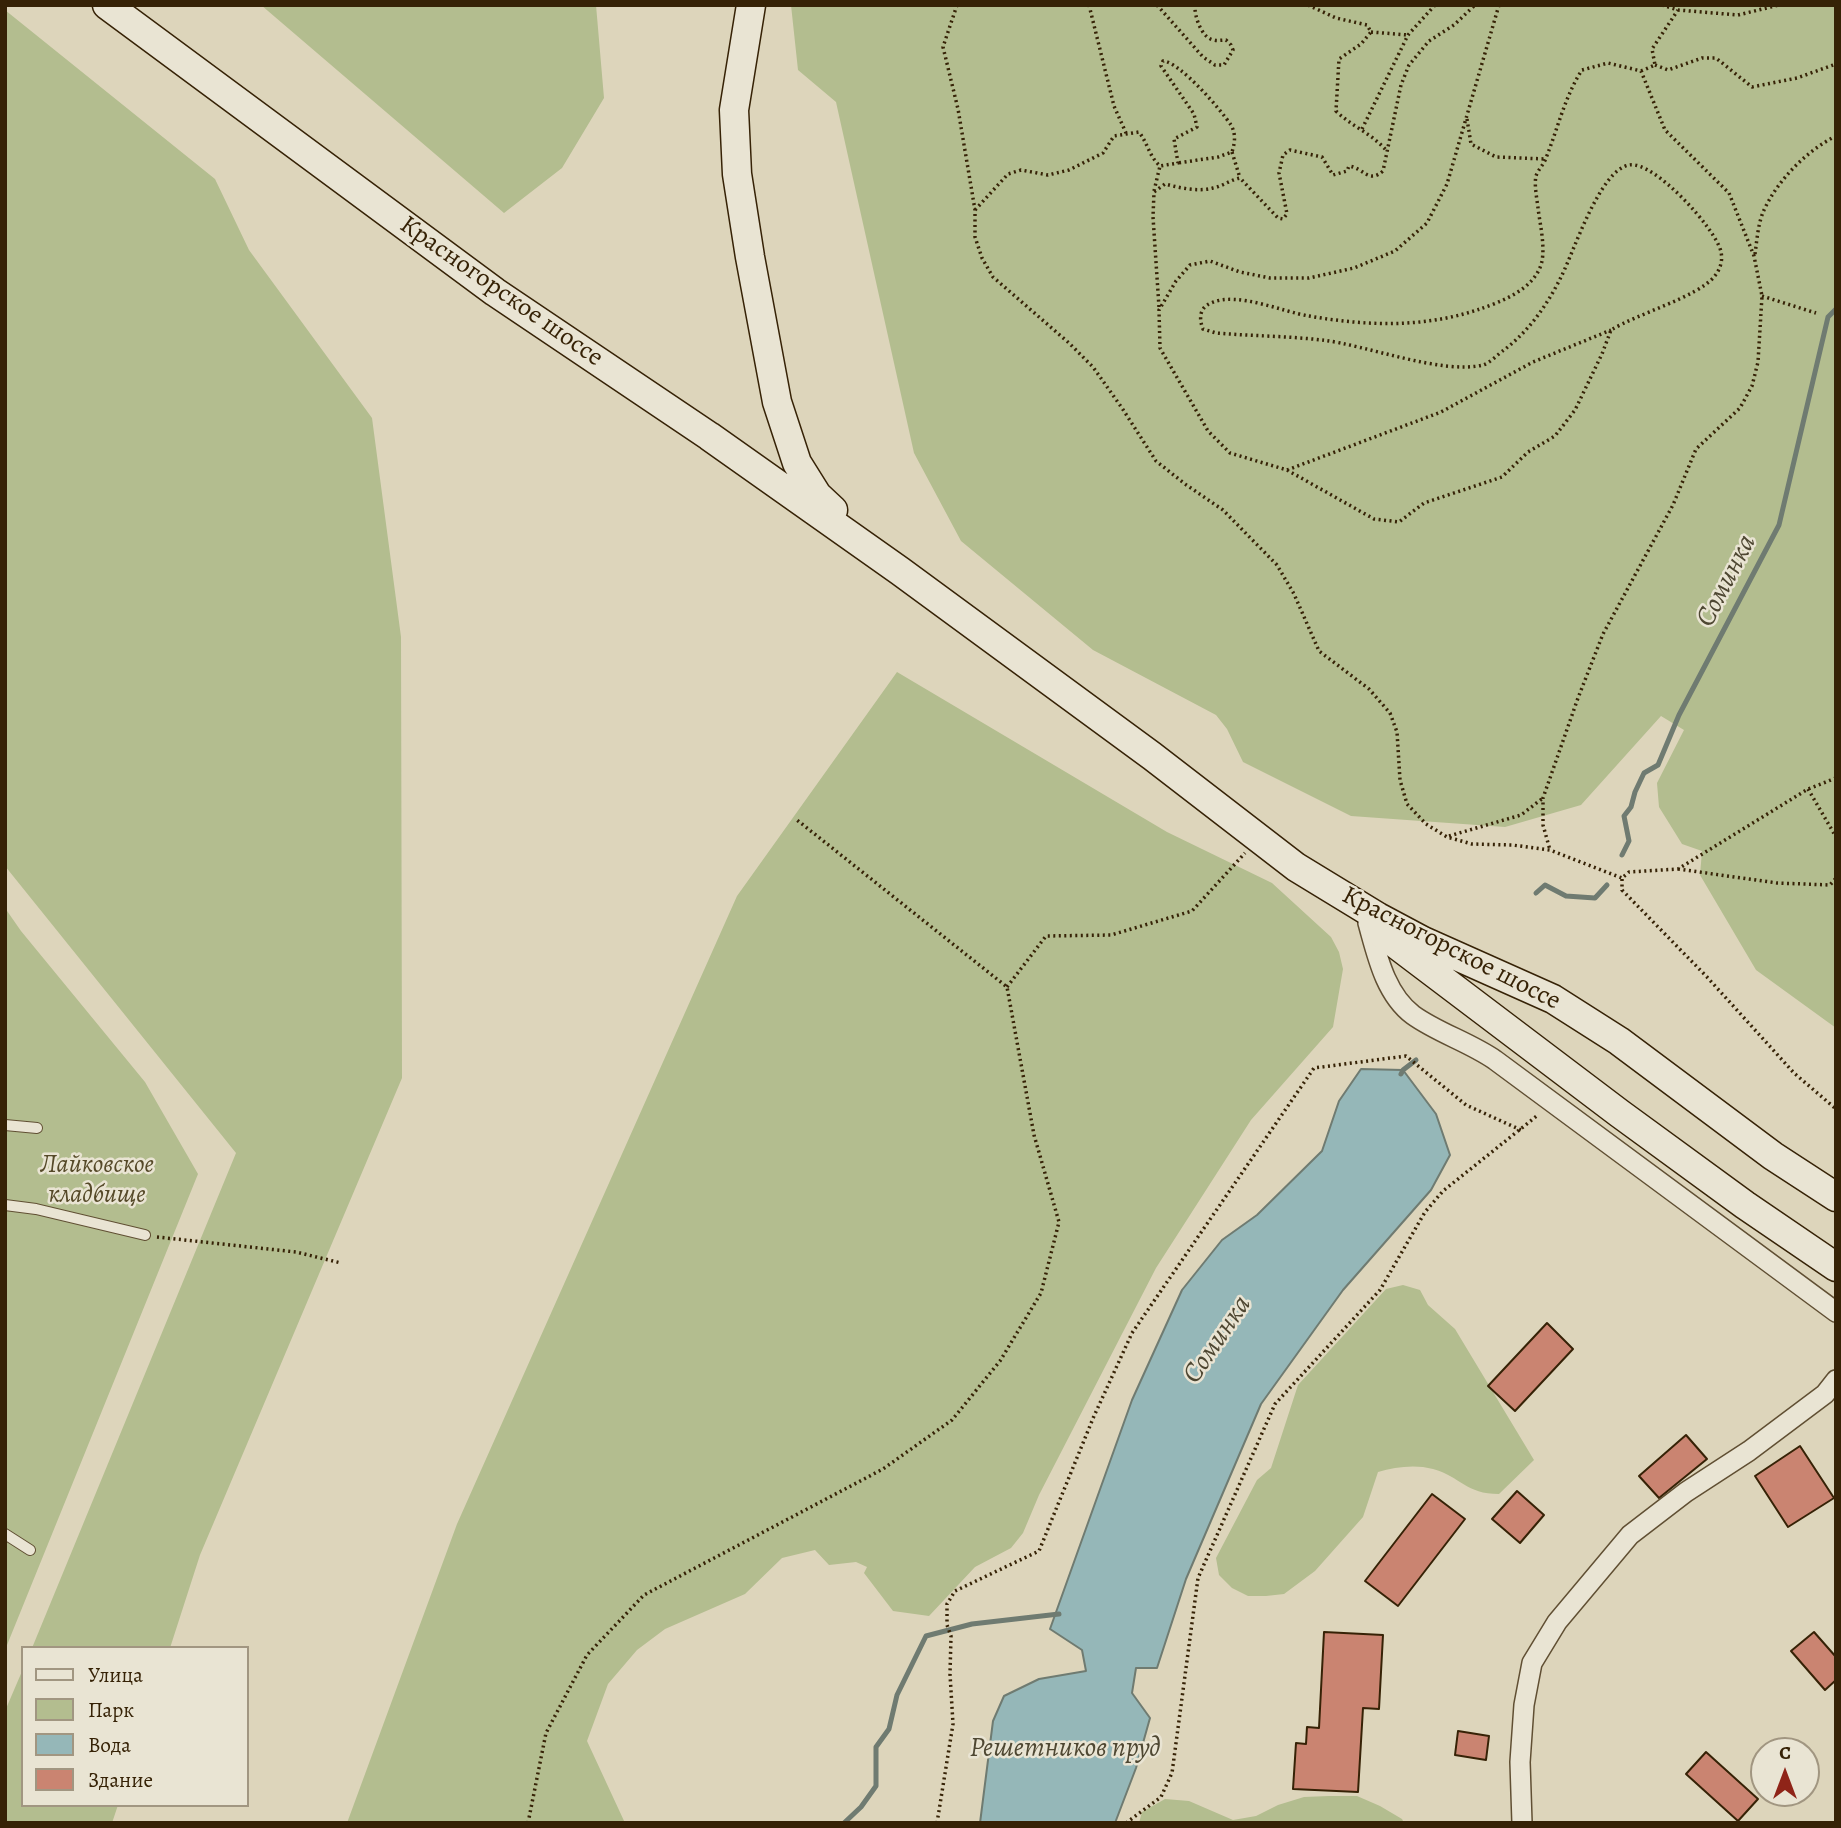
<!DOCTYPE html>
<meta charset="utf-8">
<style>
body{margin:0}
#map{position:relative;width:1841px;height:1828px;overflow:hidden;background:#ddd5bb;font-family:Alegreya,serif}
canvas{display:block}
.frame{position:absolute;inset:0;border:7px solid #362206;pointer-events:none}
.legend{position:absolute;left:21px;top:1646px;width:228px;height:161px;box-sizing:border-box;background:#e9e4d3;border:2px solid #a19681;margin:0;padding:9px 12px;list-style:none;font-size:21px;color:#362206}
.legend li{display:flex;align-items:center;gap:14px;height:35px}
.legend b{width:35px;border:2px solid #a19681}
.north{position:absolute;left:1750px;top:1737px;width:70px;height:70px;box-sizing:border-box;background:#e9e4d3;border:2px solid #a19681;border-radius:50%;rotate:0deg;font-size:19px;font-weight:700;line-height:28px;text-align:center;color:#362206}
.north::after{content:'';display:block;margin:auto;width:24px;height:32px;background:#8f2418;clip-path:polygon(50% 0,100% 100%,50% 72%,0 100%)}
</style>
<div id="map">
<canvas width="1841" height="1828"></canvas>
<div class="frame"></div>
<ul class="legend">
<li><b style="height:9px;background:#e9e4d3"></b>Улица</li>
<li><b style="height:19px;background:#b3bd8f"></b>Парк</li>
<li><b style="height:19px;background:#95b7b8"></b>Вода</li>
<li><b style="height:19px;background:#ca8471"></b>Здание</li>
</ul>
<div class="north">С</div>
</div>
<script>
const ctx = document.querySelector('canvas').getContext('2d');
ctx.lineJoin = 'round';
function fill(path, color) { ctx.fillStyle = color; ctx.fill(path, 'evenodd'); }
function strokePath(path, color, width, dash) { ctx.strokeStyle = color; ctx.lineWidth = width; ctx.lineCap = dash ? 'butt' : 'round'; ctx.setLineDash(dash || []); ctx.stroke(path); }
function label(font, color, halo, rows, align = 'center') {
  ctx.font = font + ' Alegreya,serif'; ctx.lineWidth = 5; ctx.setLineDash([]); ctx.textBaseline = 'middle'; ctx.strokeStyle = halo; ctx.fillStyle = color; for (const [text, x, y, turn = 0] of rows) {
    ctx.save(); ctx.translate(x, y); ctx.rotate((+turn || 0) * Math.PI / 180); ctx.textAlign = isNaN(turn) ? turn : align; if (halo) ctx.strokeText(text, 0, 0); ctx.fillText(text, 0, 0); ctx.restore();
  }
}
fill(new Path2D(`
 M261 5H596L604 98 562 168 504 213Z
 M791 5H1836V1028L1756 970 1700 875 1702 851 1682 844 1659 807 1657 783 1684 730 1661 716 1581 805 1505 827 1351 816 1243 762 1227 729 1216 715 1093 650 961 541 914 453 836 102 798 70Z
 M5 10 215 179 249 250 372 418 401 637 402 1078 200 1555 170 1648H32L236 1153 5 866Z
 M897 672 1167 832 1272 883 1331 937 1339 952 1343 969 1333 1027 1251 1120 1156 1268 1039 1495 1023 1533 1011 1548 975 1567 929 1616 893 1611 864 1573 867 1567 856 1562 829 1565 815 1550 782 1558 745 1594 665 1629 637 1650 608 1684 587 1741 625 1823H347L457 1524 737 896Z
 M5 908 21 931 145 1082 198 1174 5 1650Z
 M1403 1285 1420 1290 1428 1305 1455 1329 1534 1460 1499 1494C1466 1494 1461 1477 1433 1469 1415 1464 1395 1467 1378 1472L1363 1517 1315 1571 1284 1594 1266 1596H1248L1232 1588 1219 1575 1216 1558 1257 1480 1271 1468 1298 1385 1386 1289Z
 M23 1669V1805H118L112 1823H5V1711Z
 M1329 1796H1357L1380 1806 1402 1819 1404 1823H1139L1142 1812 1165 1799 1189 1801 1233 1820 1256 1816 1278 1805 1304 1797Z`), '#b3bd8f');
const water = new Path2D(`
 M1361 1069 1403 1070 1436 1114 1450 1155 1431 1190 1343 1290 1261 1404 1186 1579 1157 1668H1136L1132 1693 1150 1718 1136 1768 1115 1823H980L993 1721 1004 1696 1039 1679 1086 1671 1082 1650 1050 1629 1132 1400 1182 1290 1222 1240 1257 1215 1322 1151 1339 1101Z`);
fill(water, '#95b7b8');
strokePath(water, '#6f7b71', 2);
strokePath(new Path2D(`
 M1622 855 1629 841 1624 816 1631 807 1635 792 1644 773 1658 765 1679 715 1779 525 1828 317 1836 309
 M1536 893 1545 885 1566 896 1595 898 1607 885
 M1401 1074 1403 1070 1416 1060
 M844 1823 861 1807 876 1786V1747L889 1729 897 1695 926 1636 972 1624 1059 1614`), '#6f7b71', 5);
const building = new Path2D(`
 M1547 1323 1573 1349 1515 1411 1488 1386Z
 M1686 1435 1707 1459 1659 1498 1639 1476Z
 M1800 1446 1834 1498 1788 1527 1755 1476Z
 M1517 1491 1544 1515 1520 1543 1492 1519Z
 M1432 1494 1465 1519 1398 1606 1365 1581Z
 M1324 1632 1383 1635 1379 1709 1363 1708 1358 1792 1293 1789 1296 1743 1306 1744 1307 1727 1319 1728Z
 M1814 1632 1836 1657V1680L1825 1690 1791 1651Z
 M1458 1731 1489 1736 1486 1760 1455 1755Z
 M1706 1752 1758 1799 1738 1821 1686 1774Z`);
fill(building, '#ca8471');
strokePath(building, '#362206', 2);
const service = new Path2D(`
 M5 1125 37 1128
 M5 1205 36 1209 145 1235
 M5 1534 30 1550`);
const minor = new Path2D(`
 M1368 923C1377 955 1385 994 1413 1015 1438 1033 1469 1042 1495 1060L1836 1312
 M1522 1823 1520 1762 1524 1705 1532 1663 1557 1622 1630 1535 1686 1492 1749 1451 1825 1394 1836 1380`);
const secondary = new Path2D(`
 M107 5 495 292 709 436 900 571 1152 756 1296 867 1378 917 1423 941 1553 999 1619 1041 1773 1156 1836 1197
 M751 5 734 110 737 174 750 257 777 402 797 463 817 495 833 510
 M1381 933 1619 1113 1745 1205 1836 1267`);
strokePath(service, '#604f33', 12);
strokePath(minor, '#604f33', 22);
strokePath(secondary, '#362206', 31);
strokePath(new Path2D(`
 M957 5 943 47 958 109 975 210V237L982 258 993 277 1069 343 1093 367 1122 408 1156 461 1185 484 1223 510 1277 565 1294 594 1319 651 1369 689 1390 713 1397 732 1400 780 1407 804 1426 824 1447 837 1472 844 1512 845 1550 850 1622 878
 M1089 5 1114 106 1126 133
 M1157 5 1203 57 1215 65H1224L1233 50 1231 45 1226 40C1222 40 1218 41 1214 40 1202 39 1194 16 1195 5
 M1308 5 1336 18 1367 25 1371 32 1361 44 1339 59 1336 111C1351 126 1371 133 1386 150
 M1499 5 1447 184 1427 223 1395 251 1354 268 1309 278H1270L1240 272 1210 261 1190 265 1176 281 1159 310 1160 348 1208 431 1230 453 1287 470 1374 519 1399 522 1424 503 1502 477 1528 452 1555 436 1575 410 1602 354 1611 330C1637 314 1697 297 1714 277 1720 270 1723 261 1721 252 1717 230 1654 160 1629 165 1600 170 1574 251 1562 275 1548 304 1529 331 1504 350 1498 354 1490 363 1483 365 1442 375 1366 345 1322 340 1287 336 1251 336 1216 333L1203 329C1199 319 1199 308 1211 303 1237 291 1283 312 1309 316 1366 326 1422 328 1477 310 1501 302 1536 289 1542 261 1545 245 1540 224 1538 208 1537 199 1534 185 1536 176 1538 170 1544 164 1546 158 1558 128 1565 96 1582 70L1608 63 1641 71 1665 130 1729 193 1754 256 1762 296 1758 362 1752 386 1740 408 1696 449 1673 505 1603 634 1578 698 1543 798V825L1550 850
 M1662 5 1678 10 1738 15 1779 5
 M1371 32 1408 35
 M1655 65 1668 70 1702 58H1716L1752 87 1797 78 1836 64
 M1641 71 1655 65 1652 49 1678 10
 M1467 119 1471 144 1496 157 1546 159
 M1362 129 1408 35 1435 5
 M1232 152 1240 178
 M1154 191 1160 166
 M975 210 1008 174 1021 170 1048 175 1069 170 1103 153 1114 136 1139 132C1148 144 1149 156 1160 166L1178 163 1174 139 1197 127 1194 114 1161 66 1163 61C1180 62 1221 110 1231 125 1236 134 1235 142 1232 152L1218 157 1178 163
 M1755 254C1757 240 1758 223 1764 210 1778 180 1806 151 1836 136
 M1762 296 1816 313
 M1159 307 1153 217 1154 192 1165 184C1180 188 1198 192 1213 188 1223 186 1230 180 1240 178L1278 218 1283 219 1287 214 1279 173 1283 155 1290 150 1322 157 1333 175 1347 171 1349 166C1364 168 1368 184 1383 171L1401 85 1409 65 1429 41 1454 25 1475 5
 M1287 470 1441 412 1533 362 1611 330
 M1836 778 1808 789 1678 869 1629 872 1622 878V890L1707 977 1794 1073 1836 1109
 M1808 789 1836 837
 M1449 836 1521 815 1543 798
 M1678 869 1777 883 1830 885 1836 878
 M1007 987 1046 936 1111 935 1192 911 1245 853
 M157 1237 296 1252 341 1263
 M528 1823 546 1733 587 1655 644 1595 883 1469 952 1420 1000 1361 1041 1293 1059 1222 1034 1135 1007 987 797 820
 M937 1823 953 1724 950 1674 951 1636 947 1625V1604L955 1591 1039 1551 1094 1416 1132 1333 1314 1068 1406 1056 1466 1105 1521 1130
 M1126 1823 1161 1797 1172 1773 1198 1578 1275 1404 1380 1290 1425 1212 1443 1191 1538 1115`), '#362206', 3.5, [2, 3.5]);
strokePath(service, '#e9e4d3', 10);
strokePath(minor, '#e9e4d3', 19);
strokePath(secondary, '#e9e4d3', 28);
label('26px', '#362206', '#e9e4d3', [
 ["Красногорское шоссе",501,292,35],
 ["Красногорское шоссе",1451,949,27]
]);
label('italic 26px', '#554928', '#e9e4d3', [
 ["Лайковское",97,1166],
 ["кладбище",97,1196]
]);
label('italic 28px', '#4e4732', '#e9e4d3', [
 ["Соминка",1727,581,-63],
 ["Соминка",1218,1340,-56],
 ["Решетников пруд",1065,1749]
]);
</script>
